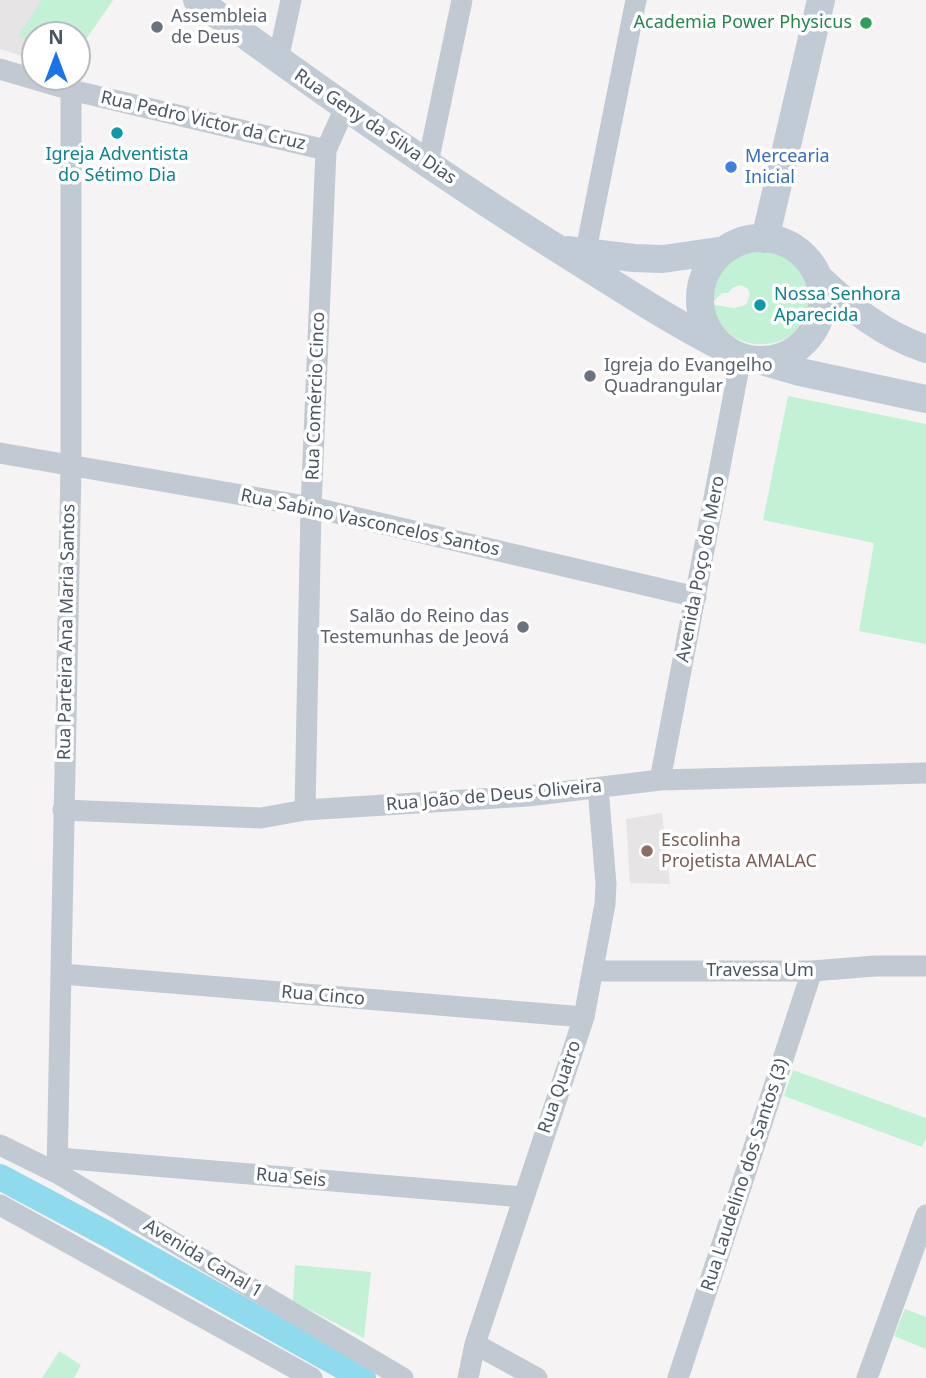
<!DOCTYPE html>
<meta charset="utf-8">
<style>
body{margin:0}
#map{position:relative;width:926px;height:1378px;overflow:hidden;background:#f5f3f3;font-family:"Noto Sans",sans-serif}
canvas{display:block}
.north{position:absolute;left:21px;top:21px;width:70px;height:70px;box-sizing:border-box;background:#fff;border:2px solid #b7bbc0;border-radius:50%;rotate:0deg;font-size:19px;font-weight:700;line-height:28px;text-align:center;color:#4a5661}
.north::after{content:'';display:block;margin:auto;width:24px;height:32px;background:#1a73e8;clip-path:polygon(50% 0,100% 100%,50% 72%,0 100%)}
</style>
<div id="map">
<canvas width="926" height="1378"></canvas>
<div class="north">N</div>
</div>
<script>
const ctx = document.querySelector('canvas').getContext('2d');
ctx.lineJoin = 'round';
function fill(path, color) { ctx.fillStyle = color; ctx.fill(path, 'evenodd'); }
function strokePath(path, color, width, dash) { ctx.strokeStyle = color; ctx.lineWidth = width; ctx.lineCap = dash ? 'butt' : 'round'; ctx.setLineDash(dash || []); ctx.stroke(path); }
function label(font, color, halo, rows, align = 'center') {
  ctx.font = font + ' "Noto Sans",sans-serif'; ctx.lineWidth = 7; ctx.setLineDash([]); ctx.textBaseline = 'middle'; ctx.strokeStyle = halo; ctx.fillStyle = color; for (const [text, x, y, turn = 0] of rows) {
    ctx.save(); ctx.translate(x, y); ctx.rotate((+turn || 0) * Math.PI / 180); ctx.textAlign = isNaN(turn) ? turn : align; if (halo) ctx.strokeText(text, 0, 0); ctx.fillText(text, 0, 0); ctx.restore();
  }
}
fill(new Path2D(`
 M0 0H113L77 52V35H35V60L0 49Z
 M662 813 670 884 630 883 626 819Z`), '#e6e4e5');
fill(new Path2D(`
 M42 0H113L77 52V35H35V47L19 35Z
 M756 246C824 243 829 340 765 344 703 348 692 261 756 246ZM740 285 747 288 750 294 746 305 734 308 714 305V301L722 293H728L732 288Z
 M788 396 926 424V644L859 631 874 543 763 520Z
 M793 1070 926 1118V1138L922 1147 784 1096Z
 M295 1265 371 1272 364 1338 293 1301Z
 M905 1309 926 1317V1349L894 1336Z
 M59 1351 81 1365 74 1378H42Z`), '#c3f1d5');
strokePath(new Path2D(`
 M0 1177 107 1234 363 1378`), '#90daee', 26);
strokePath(new Path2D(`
 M278 60 291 0
 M0 69 71 90 326 150
 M428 163 462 0
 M583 265 636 0
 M0 453 311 507 696 597
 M660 780 741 357
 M63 810 261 818 305 810 528 796 660 780 926 773
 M305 810 311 507 326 150 345 108
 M594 971H812L875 966H926
 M62 974 584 1017
 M0 1145 57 1173 403 1378
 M59 1158 523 1197
 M57 1173 71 467V90
 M0 1205 312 1378
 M475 1344 537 1378
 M468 1378 475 1344 584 1017 605 904 606 884 598 788
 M678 1378 812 971
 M867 1378 926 1215`), '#c1cad2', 21);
strokePath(new Path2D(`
 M197 0C318 89 441 176 568 255 619 287 670 321 724 348
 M700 299a61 61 0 1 1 122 0a61 61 0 1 1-122 0Z
 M765 239 821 0
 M567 250 634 258 663 259 725 250
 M819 278C852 309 882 334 926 349
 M762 361 800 372 926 399`), '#c1cbd6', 28);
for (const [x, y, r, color] of [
 [866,23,7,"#2e9e5b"],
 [157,27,7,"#6b7280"],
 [117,133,7,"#0f9aa8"],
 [731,167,7,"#3f7fe0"],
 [760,305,7,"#0f9aa8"],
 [590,376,7,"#6b7280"],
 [523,627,7,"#6b7280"],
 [647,851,7,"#8d6e63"]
]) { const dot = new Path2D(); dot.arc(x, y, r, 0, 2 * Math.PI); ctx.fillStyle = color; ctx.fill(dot); strokePath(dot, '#fff', 2.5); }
label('18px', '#5b616d', '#fff', [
 ["Assembleia",171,17],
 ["de Deus",171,38],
 ["Igreja do Evangelho",604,366],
 ["Quadrangular",604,387],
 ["Salão do Reino das",509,617,"right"],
 ["Testemunhas de Jeová",509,638,"right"]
], 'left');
label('18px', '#27864d', '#fff', [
 ["Academia Power Physicus",852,23]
], 'right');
label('18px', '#4a5661', '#fff', [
 ["Rua Pedro Victor da Cruz",203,121,13],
 ["Rua Geny da Silva Dias",375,127,34],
 ["Rua Comércio Cinco",316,396,-88],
 ["Rua Sabino Vasconcelos Santos",370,523,12],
 ["Avenida Poço do Mero",701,569,-79],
 ["Rua Parteira Ana Maria Santos",67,632,-89],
 ["Rua João de Deus Oliveira",494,796,-5],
 ["Travessa Um",760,971],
 ["Rua Cinco",323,996,5],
 ["Rua Quatro",560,1087,-71],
 ["Rua Laudelino dos Santos (3)",745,1175,-72],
 ["Rua Seis",291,1178,5],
 ["Avenida Canal 1",203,1259,31]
]);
label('18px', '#0d838f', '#fff', [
 ["Igreja Adventista",117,155],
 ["do Sétimo Dia",117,176],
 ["Nossa Senhora",774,295,"left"],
 ["Aparecida",774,316,"left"]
]);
label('18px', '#366cbe', '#fff', [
 ["Mercearia",745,157],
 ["Inicial",745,178]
], 'left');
label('18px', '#785e54', '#fff', [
 ["Escolinha",661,841],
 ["Projetista AMALAC",661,862]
], 'left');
</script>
